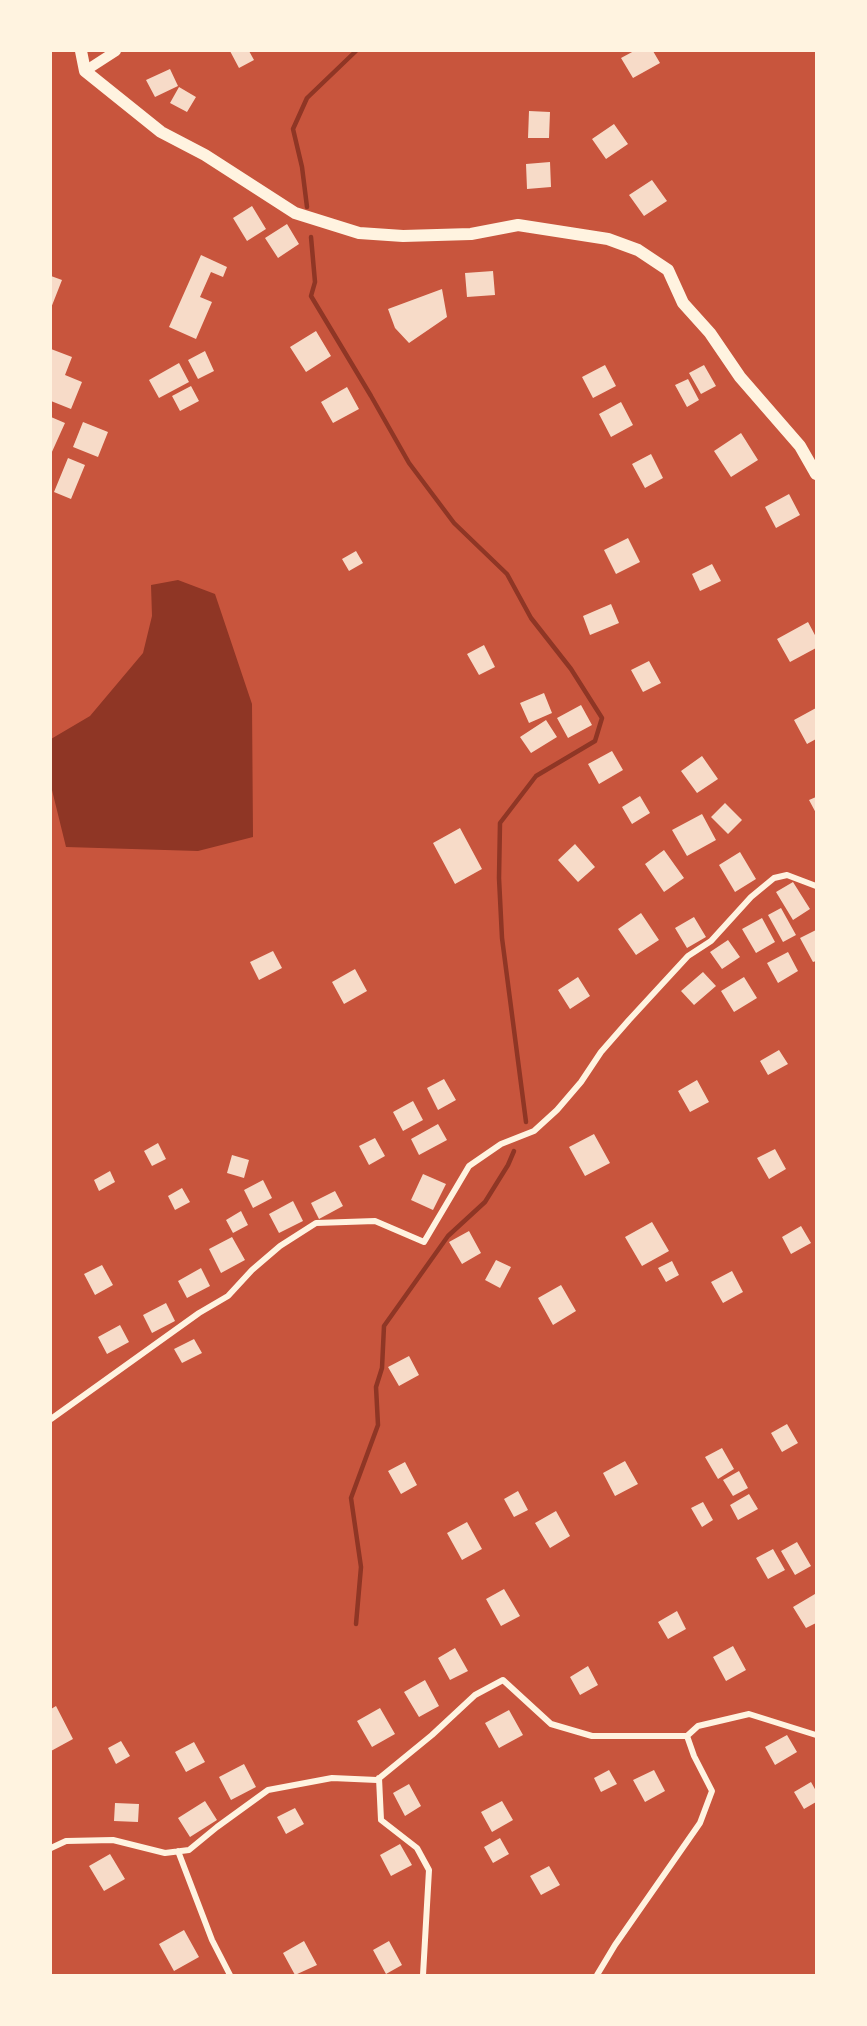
<!DOCTYPE html>
<style>
body{margin:0}
#map{position:relative;width:867px;height:2026px;overflow:hidden;background:#c8553d;font-family:Signika,sans-serif}
canvas{display:block}
.frame{position:absolute;inset:0;border:52px solid #fff3e0;pointer-events:none}
</style>
<div id="map">
<canvas width="867" height="2026"></canvas>
<div class="frame"></div>
</div>
<script>
const ctx = document.querySelector('canvas').getContext('2d');
ctx.lineJoin = 'round';
function fill(path, color) { ctx.fillStyle = color; ctx.fill(path, 'evenodd'); }
function strokePath(path, color, width, dash) { ctx.strokeStyle = color; ctx.lineWidth = width; ctx.lineCap = dash ? 'butt' : 'round'; ctx.setLineDash(dash || []); ctx.stroke(path); }
fill(new Path2D(`
 M178 580 215 594 252 704 253 837 198 851 66 847 51 786V739L90 716 143 653 152 616 151 585Z`), '#8f3625');
strokePath(new Path2D(`
 M307 207 302 167 293 129 307 98 356 51
 M311 237 315 282 311 296 371 396 409 463 454 523 507 574 531 618 571 669 602 718 595 741 536 776 500 823 499 878 502 938 526 1122
 M356 1624 361 1567 351 1498 378 1425 376 1387 382 1368 384 1326 448 1236 485 1202 508 1165 514 1151`), '#8f3625', 4.5);
fill(new Path2D(`
 M230 51H249L254 60 239 68Z
 M634 51H653L660 63 633 78 621 58Z
 M170 69 178 86 155 97 146 80Z
 M179 87 196 97 187 112 170 103Z
 M529 111 550 112 549 138H528Z
 M614 124 628 144 606 159 592 139Z
 M550 162 551 187 527 189 526 164Z
 M652 180 667 201 644 216 629 195Z
 M252 206 266 229 247 241 233 218Z
 M287 224 299 244 278 258 265 238Z
 M201 255 227 267 223 277 211 272 200 297 212 302 196 339 169 327Z
 M493 271 495 295 467 297 465 273Z
 M51 276 62 280 51 308Z
 M442 289 447 317 409 343 395 328 388 309Z
 M316 331 331 356 306 372 290 347Z
 M51 349 72 357 65 375 82 382 71 409 51 401Z
 M205 351 214 371 198 379 188 360Z
 M179 363 189 382 159 398 149 380Z
 M605 365 616 386 593 398 582 377Z
 M704 365 716 386 701 394 689 373Z
 M688 379 699 400 687 407 675 385Z
 M191 386 199 401 180 411 172 396Z
 M347 387 359 409 333 423 321 402Z
 M621 402 633 425 611 437 599 414Z
 M51 417 65 423 51 454Z
 M83 422 108 432 98 457 73 447Z
 M741 433 758 460 731 477 714 451Z
 M651 454 663 478 645 488 632 464Z
 M68 458 85 465 71 499 54 492Z
 M789 494 800 515 776 528 765 507Z
 M628 538 640 562 616 574 604 550Z
 M356 551 363 563 349 571 342 559Z
 M712 564 721 581 700 591 692 574Z
 M611 604 619 623 590 635 583 616Z
 M808 622 816 637V648L790 662 777 639Z
 M484 645 495 667 479 675 467 654Z
 M649 661 661 683 643 692 631 670Z
 M544 693 552 713 529 723 520 703Z
 M581 705 592 725 568 738 557 718Z
 M816 708V739L807 744 794 720Z
 M546 720 557 737 531 753 520 737Z
 M612 751 623 770 599 784 588 764Z
 M702 756 718 779 697 793 681 771Z
 M640 796 650 813 632 824 622 807Z
 M816 797V813L809 800Z
 M725 803 742 820 728 834 711 817Z
 M702 814 716 840 687 856 672 830Z
 M460 828 482 869 455 884 433 843Z
 M575 844 595 867 578 882 558 860Z
 M664 850 684 878 664 892 645 864Z
 M740 852 756 879 735 892 719 865Z
 M793 882 810 909 793 920 776 892Z
 M781 908 796 935 783 942 768 915Z
 M641 913 659 940 636 955 618 929Z
 M694 917 706 937 687 948 675 928Z
 M762 918 775 942 756 953 742 929Z
 M816 930V961L813 962 800 938Z
 M728 940 740 957 722 969 710 952Z
 M273 951 282 968 259 980 250 962Z
 M788 952 798 971 778 983 767 963Z
 M355 969 367 991 344 1004 332 982Z
 M703 972 716 986 694 1005 681 991Z
 M578 977 590 996 570 1009 558 990Z
 M744 977 757 998 734 1012 721 991Z
 M779 1050 788 1064 768 1075 760 1061Z
 M444 1079 456 1100 438 1110 427 1088Z
 M697 1080 709 1102 690 1112 678 1091Z
 M413 1101 423 1120 403 1131 393 1112Z
 M438 1124 447 1140 419 1155 411 1139Z
 M594 1134 610 1163 585 1176 569 1147Z
 M375 1138 385 1156 369 1165 359 1146Z
 M158 1143 166 1159 152 1166 144 1151Z
 M775 1149 786 1169 769 1179 757 1158Z
 M232 1155 249 1160 244 1178 227 1173Z
 M110 1171 115 1182 99 1191 94 1180Z
 M423 1174 446 1184 433 1210 411 1200Z
 M263 1180 272 1198 253 1208 244 1190Z
 M182 1188 190 1202 175 1210 168 1196Z
 M335 1191 343 1206 319 1219 311 1203Z
 M293 1201 303 1221 279 1233 269 1214Z
 M241 1211 248 1225 233 1233 226 1220Z
 M652 1222 669 1251 642 1266 625 1237Z
 M801 1226 811 1243 791 1254 782 1237Z
 M469 1231 481 1253 462 1264 449 1242Z
 M232 1237 245 1260 221 1273 209 1249Z
 M496 1260 511 1267 500 1288 485 1280Z
 M672 1261 679 1275 666 1282 658 1268Z
 M102 1265 113 1285 95 1295 84 1274Z
 M201 1268 210 1286 187 1298 178 1281Z
 M732 1271 743 1292 723 1303 711 1282Z
 M561 1285 576 1311 553 1325 538 1298Z
 M166 1303 175 1321 152 1333 143 1315Z
 M120 1325 129 1342 107 1354 98 1337Z
 M194 1339 202 1353 182 1363 174 1349Z
 M409 1356 419 1375 399 1386 388 1367Z
 M787 1424 798 1443 782 1452 771 1433Z
 M722 1448 734 1469 718 1479 705 1457Z
 M625 1461 638 1484 615 1496 603 1473Z
 M405 1462 417 1485 401 1494 388 1471Z
 M739 1471 748 1488 733 1496 723 1480Z
 M518 1491 528 1510 514 1517 504 1499Z
 M749 1494 758 1509 738 1520 730 1505Z
 M703 1502 713 1520 702 1527 691 1508Z
 M556 1511 570 1536 550 1548 535 1523Z
 M467 1522 482 1549 462 1560 447 1533Z
 M797 1542 811 1566 795 1575 781 1551Z
 M773 1549 785 1570 768 1579 756 1558Z
 M504 1589 520 1616 501 1626 486 1599Z
 M815 1594 816 1623 806 1628 793 1607Z
 M677 1611 686 1629 668 1639 658 1622Z
 M733 1646 746 1670 726 1681 713 1657Z
 M455 1648 468 1671 450 1680 438 1658Z
 M588 1666 598 1685 580 1695 570 1677Z
 M425 1680 439 1706 419 1717 404 1692Z
 M56 1706 73 1739 51 1751V1709Z
 M380 1708 395 1734 372 1747 357 1721Z
 M509 1710 523 1735 499 1748 485 1723Z
 M787 1735 797 1752 775 1765 765 1747Z
 M121 1741 130 1756 116 1764 108 1748Z
 M194 1742 205 1762 186 1772 175 1752Z
 M244 1764 256 1787 231 1800 219 1777Z
 M609 1770 617 1784 601 1792 594 1778Z
 M654 1770 665 1791 645 1802 633 1780Z
 M811 1782 816 1791V1802L804 1809 794 1792Z
 M409 1784 421 1806 405 1816 393 1793Z
 M205 1801 217 1820 190 1837 178 1818Z
 M502 1801 513 1820 492 1832 481 1812Z
 M115 1803 139 1804 138 1822 114 1821Z
 M295 1808 304 1824 286 1834 277 1817Z
 M500 1838 509 1854 493 1863 484 1847Z
 M400 1844 412 1865 391 1876 380 1855Z
 M110 1854 125 1879 104 1891 89 1866Z
 M549 1866 560 1885 541 1895 530 1876Z
 M184 1930 199 1957 174 1971 159 1944Z
 M304 1941 317 1965 295 1975 283 1953Z
 M389 1941 402 1965 386 1974 373 1950Z`), '#f7dbc8');
strokePath(new Path2D(`
 M51 1419 199 1313 228 1296 252 1270 280 1246 316 1223 375 1221 424 1242 469 1166 501 1144 534 1131 557 1110 581 1082 601 1052 629 1020 688 956 711 941 751 897 774 878 787 875 816 886
 M379 1778 381 1820 417 1848 429 1870 423 1975
 M51 1848 66 1841 113 1840 165 1853 189 1850 217 1827 268 1790 332 1778 377 1780 432 1735 475 1695 503 1680 551 1724 592 1736H687
 M178 1851 212 1940 230 1975
 M597 1975 615 1945 700 1823 712 1791 694 1756 687 1736 698 1726 749 1714 816 1735`), '#fff3e0', 6);
strokePath(new Path2D(`
 M85 71 116 51`), '#fff3e0', 10);
strokePath(new Path2D(`
 M81 51 85 71 161 132 205 155 295 213 359 233 403 236 471 234 518 225 608 239 638 250 668 270 683 303 710 333 740 377 800 446 816 474`), '#fff3e0', 12);
</script>
